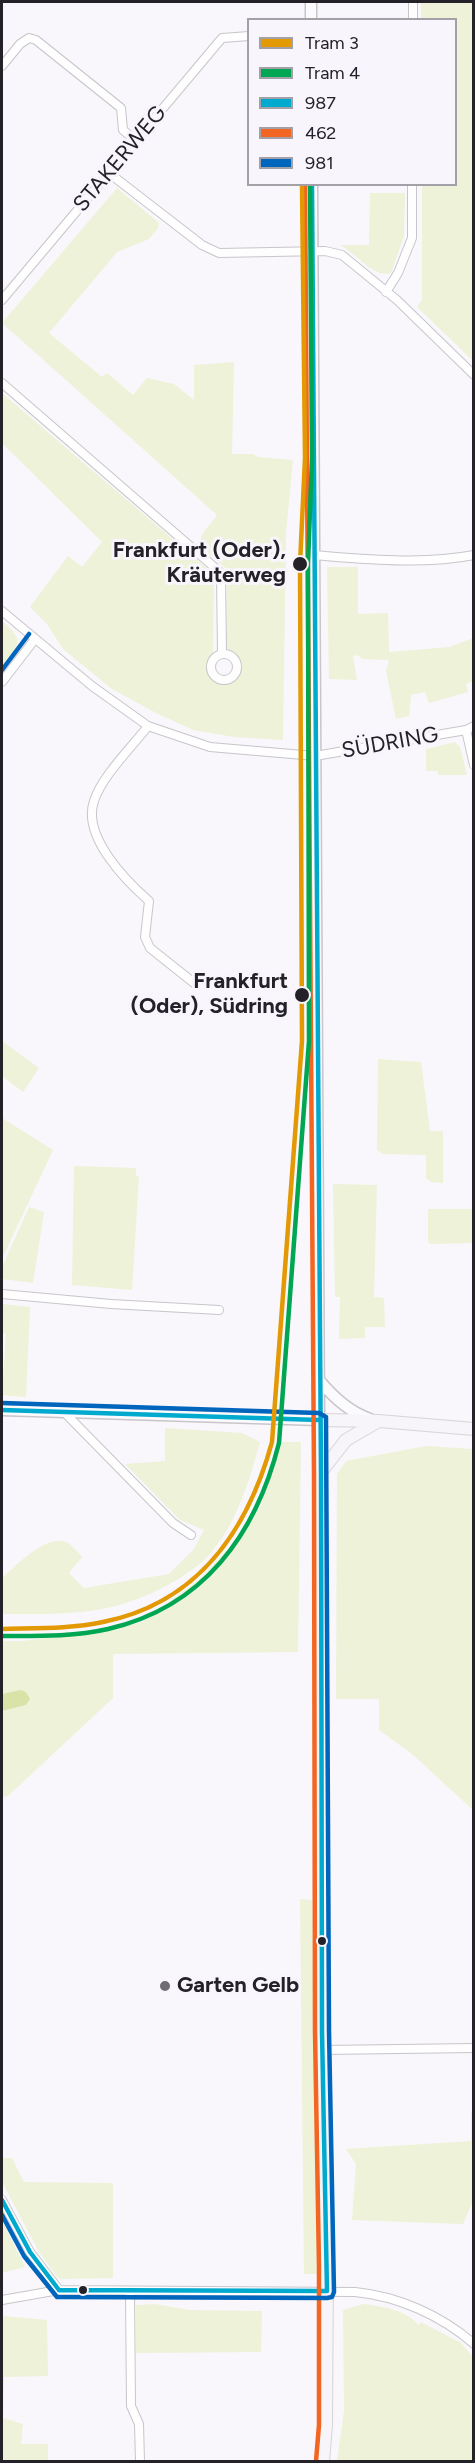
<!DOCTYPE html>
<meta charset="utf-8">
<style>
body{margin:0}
#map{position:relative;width:475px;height:2463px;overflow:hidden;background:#f9f7fb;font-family:Figtree,sans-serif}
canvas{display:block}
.frame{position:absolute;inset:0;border:3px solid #242128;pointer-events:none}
.legend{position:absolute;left:247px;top:18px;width:210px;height:168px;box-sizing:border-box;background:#f8f5fd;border:2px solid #a3a0a8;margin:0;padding:8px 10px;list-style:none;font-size:18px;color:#242128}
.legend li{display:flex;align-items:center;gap:12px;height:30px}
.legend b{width:30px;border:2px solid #a3a0a8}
</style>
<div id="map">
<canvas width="475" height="2463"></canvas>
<div class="frame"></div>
<ul class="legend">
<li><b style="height:8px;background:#e29904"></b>Tram 3</li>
<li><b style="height:8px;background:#00a651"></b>Tram 4</li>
<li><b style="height:8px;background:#00a9ce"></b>987</li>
<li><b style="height:8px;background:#f26522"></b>462</li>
<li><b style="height:8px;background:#0065bd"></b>981</li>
</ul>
</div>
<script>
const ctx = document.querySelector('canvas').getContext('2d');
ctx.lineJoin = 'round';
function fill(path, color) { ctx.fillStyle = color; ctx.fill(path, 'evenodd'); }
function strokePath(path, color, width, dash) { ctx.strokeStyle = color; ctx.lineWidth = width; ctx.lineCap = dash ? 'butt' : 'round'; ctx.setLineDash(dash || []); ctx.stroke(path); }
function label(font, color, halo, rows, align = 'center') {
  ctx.font = font + ' Figtree,sans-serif'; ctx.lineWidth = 6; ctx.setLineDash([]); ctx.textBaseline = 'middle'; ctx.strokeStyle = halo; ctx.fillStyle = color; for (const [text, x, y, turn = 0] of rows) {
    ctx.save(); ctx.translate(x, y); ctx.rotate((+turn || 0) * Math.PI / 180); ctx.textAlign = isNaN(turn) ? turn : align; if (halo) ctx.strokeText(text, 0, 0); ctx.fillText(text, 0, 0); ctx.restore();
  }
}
fill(new Path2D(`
 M421 2H473V361L417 307 422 300V185L456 184V20L421 19Z
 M117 188 159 223 158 228 149 239 117 252 49 333 102 377 107 373 133 395 147 378 174 384 194 400V365L234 362 232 454H253L258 457 293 460 286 533 283 740 234 737 193 730 156 713 112 689 63 649 47 624 30 607 68 556 82 567 102 542 2 443V393L211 572 214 581 213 653 209 663V673L218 681 225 683C244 673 246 659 226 648L227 569C218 561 195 548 202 535 206 528 213 521 217 515L2 323Z
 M370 193H405L404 236 391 273C374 279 355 252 340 245H369Z
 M327 567H358V614L388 613 389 652 450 647 473 638V681L466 684 468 692 429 703 425 692 411 695 409 716 396 719 386 671 389 660 362 659 358 655 353 656 357 680 329 679Z
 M2 621C27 641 18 648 2 671Z
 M455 742 460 747 467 775H438V771H426V749Z
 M2 1041 39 1068 23 1092 2 1076Z
 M378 1059 421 1062 430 1131H443V1183L431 1182 426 1178V1155L383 1154 377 1150Z
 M2 1118 53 1150 2 1259Z
 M74 1166 136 1168V1176H139L132 1290 72 1285Z
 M333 1184 377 1185 374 1297 384 1298 385 1327H365V1338L339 1339 340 1297H335Z
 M29 1207 44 1212 33 1283 2 1279V1267Z
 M428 1209H473V1243L430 1244 428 1241Z
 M2 1304 30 1307 26 1397 2 1395 6 1334 2 1333Z
 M165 1428 242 1433 260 1442C250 1480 235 1528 207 1557 182 1582 136 1603 102 1609 69 1615 34 1614 2 1614V1578C16 1566 48 1532 68 1543 73 1546 78 1553 82 1557L69 1573 84 1588 169 1574 193 1550 204 1530 180 1520 125 1464 165 1461Z
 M282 1442H301L298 1652 113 1654V1698L8 1796 2 1797V1711L26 1705 2 1694V1641H22L103 1631 142 1622 200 1579 236 1540 261 1505Z
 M426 1446 473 1449V1810L412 1754 379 1730V1699H336L337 1474 346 1461Z
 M300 1899 312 1900 317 2274H304Z
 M471 2111H474L473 2201 463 2224 352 2220 356 2164 346 2149 471 2141Z
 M2 2158H12L24 2182 113 2183V2278L60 2279 57 2277 39 2252 2 2182Z
 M2 2220 25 2267 2 2273Z
 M155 2304 189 2310 262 2311 261 2352 136 2353V2305Z
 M363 2304C384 2307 404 2309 419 2325L421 2322 461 2343 473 2357V2461H337L344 2411 343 2310Z
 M3 2316 47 2320 48 2376 4 2377 3 2418 23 2424 21 2444H48V2461H2Z`), '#edf2d8');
fill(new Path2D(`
 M21 1690 26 1692 30 1699 26 1705 2 1711V1694Z`), '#d9e3a8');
const street = new Path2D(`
 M413 20V2
 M2 66 20 44 29 38 36 40 121 108 123 130 136 141
 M109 173 202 245 219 253 325 251 342 255 397 300 474 375
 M386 292 398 273 412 238V184
 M2 300 222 38 249 36
 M2 383 221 573 222 654
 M313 555C365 559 422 565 474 555
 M2 611 92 686 148 726 210 747 315 756 466 730 474 726
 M211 667a13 13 0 1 1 26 0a13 13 0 1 1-26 0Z
 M2 682 35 639
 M148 726C132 747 102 776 94 801 82 836 125 880 149 901L145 937 150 948 194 983
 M466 730 474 765
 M2 1294 111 1304 219 1310
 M64 1412 173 1523 191 1535
 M323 2050 474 2048
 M2 2200 30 2252 59 2290
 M130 2292 131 2406 139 2424 140 2462
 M2 2300 59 2290 355 2292C397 2296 441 2315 474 2344`);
const secondary = new Path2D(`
 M311 2V20
 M319 1380C333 1397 349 1412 370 1419
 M2 1410 319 1420 312 184`);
const primary = new Path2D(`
 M321 1472 346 1440 377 1422
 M323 2462 326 2425 327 2267 322 2031 319 1420 379 1421 474 1429`);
strokePath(street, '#c8c5cb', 10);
strokePath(secondary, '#c8c5cb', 13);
strokePath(primary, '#d5d4d7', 14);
strokePath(street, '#fefefe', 8);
strokePath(secondary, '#fbfafc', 10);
strokePath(primary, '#f7f5f9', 12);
strokePath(new Path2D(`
 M312 184 321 1472 322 2031 327 2291
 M2 1410 319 1420
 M2 2200 30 2252 59 2290
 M59 2290 327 2291`), '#00a9ce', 4.5);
strokePath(new Path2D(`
 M305 184 314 1472 315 2031 319 2267V2425L316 2461`), '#f26522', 4.5);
strokePath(new Path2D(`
 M2 670 29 634
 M2 2215 24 2256 57 2297 327 2298 332 2297 334 2292 329 2031 326 1417 319 1413 2 1403`), '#0065bd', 4.5);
strokePath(new Path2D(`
 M2 1629C36 1628 70 1629 103 1622 198 1603 248 1530 272 1442L302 1041 300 564 305 458 302 184`), '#e29904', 4.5);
strokePath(new Path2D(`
 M2 1636C37 1636 73 1637 108 1629 204 1607 256 1534 279 1443L309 1041 308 564 312 458 310 184`), '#00a651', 4.5);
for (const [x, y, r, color] of [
 [300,564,8,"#242128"],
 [302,995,8,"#242128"],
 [322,1941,5,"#242128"],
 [165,1986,6,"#6f6c72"],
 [83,2290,5,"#242128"]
]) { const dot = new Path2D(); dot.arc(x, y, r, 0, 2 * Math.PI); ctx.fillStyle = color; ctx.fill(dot); strokePath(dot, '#f8f5fd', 2); }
label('22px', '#242128', '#f8f5fd', [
 ["STAKERWEG",120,159,-50],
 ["SÜDRING",390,743,-10]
]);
label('bold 22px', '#242128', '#f8f5fd', [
 ["Frankfurt (Oder),",286,551],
 ["Kräuterweg",286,576],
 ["Frankfurt",288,982],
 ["(Oder), Südring",288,1007]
], 'right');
label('bold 22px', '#242128', '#f8f5fd', [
 ["Garten Gelb",177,1986]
], 'left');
</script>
